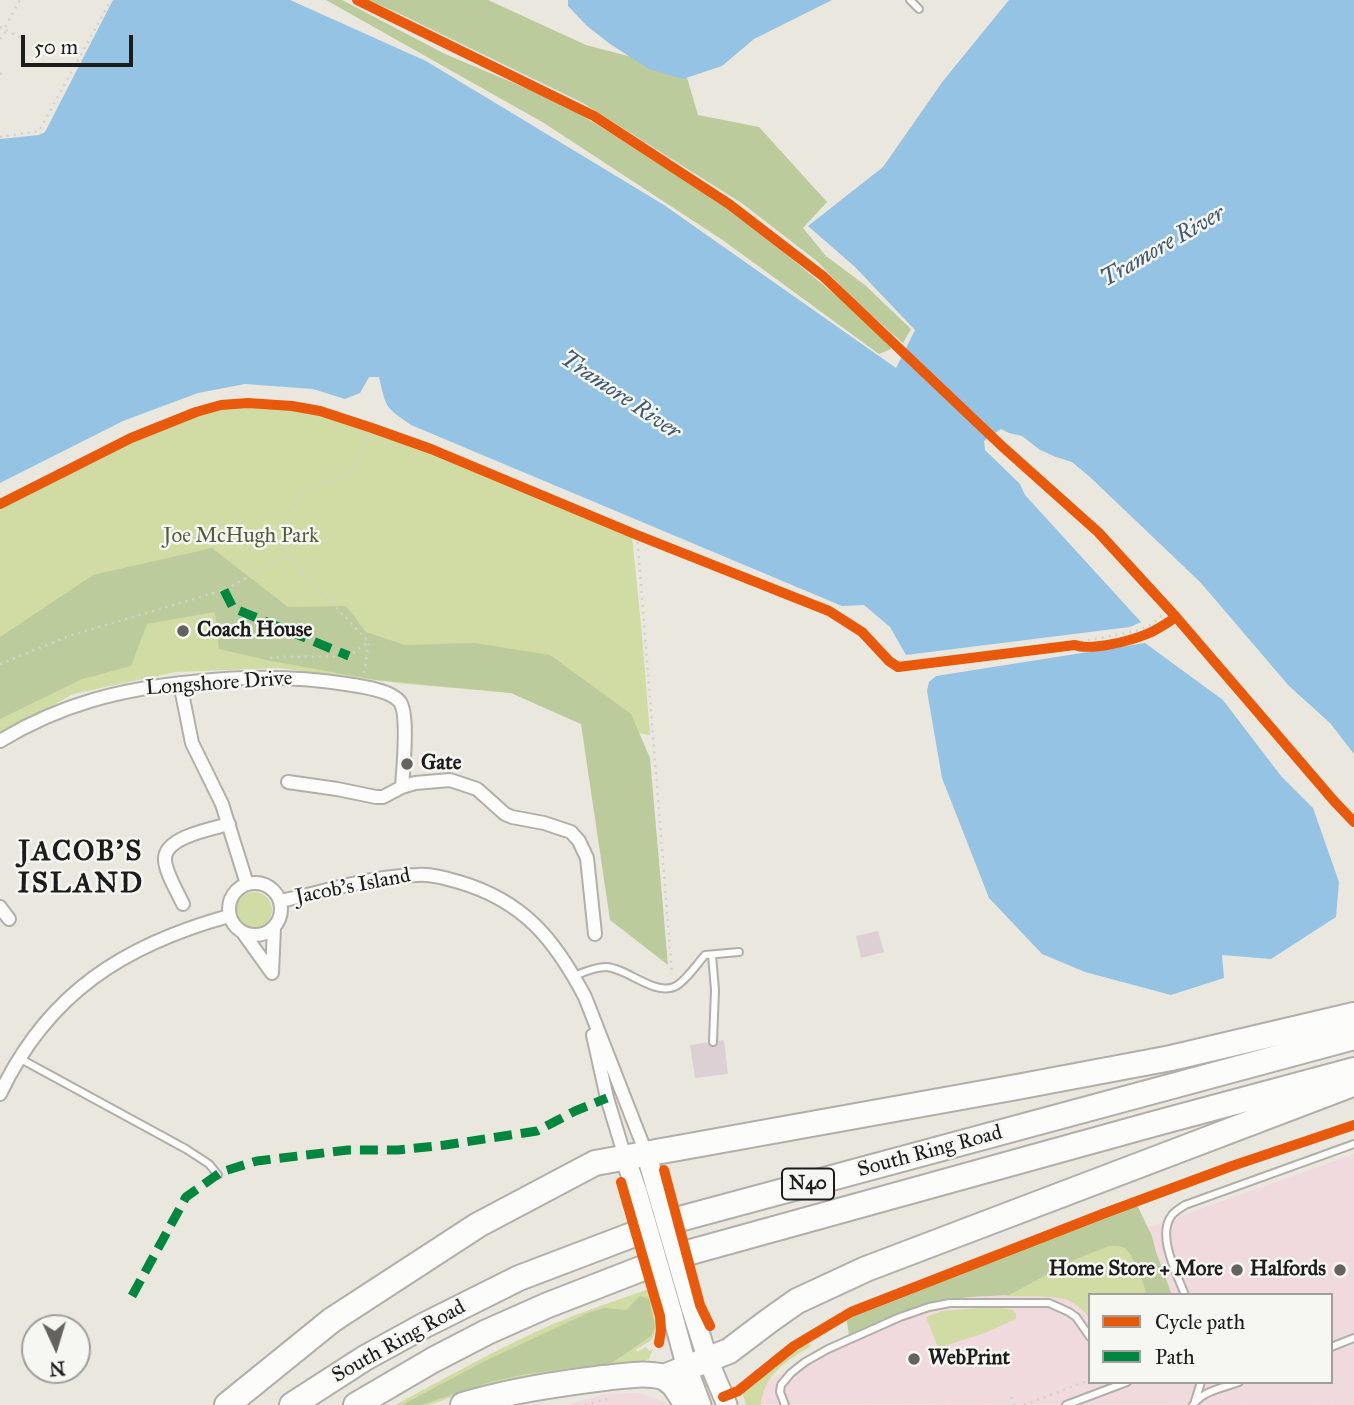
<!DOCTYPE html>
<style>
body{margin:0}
#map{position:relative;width:1354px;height:1405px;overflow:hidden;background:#eae8de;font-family:"IM FELL Great Primer",serif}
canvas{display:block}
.legend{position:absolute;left:1088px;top:1293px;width:245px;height:91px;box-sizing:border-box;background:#f6f6f2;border:2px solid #9f9f9c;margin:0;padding:9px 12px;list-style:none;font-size:21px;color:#1c1c1c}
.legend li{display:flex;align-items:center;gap:14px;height:35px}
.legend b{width:35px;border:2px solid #9f9f9c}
.north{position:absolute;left:21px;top:1314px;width:70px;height:70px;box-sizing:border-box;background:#f6f6f2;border:2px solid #9f9f9c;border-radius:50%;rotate:176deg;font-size:19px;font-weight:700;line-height:28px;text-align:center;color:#1c1c1c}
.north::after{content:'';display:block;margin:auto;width:24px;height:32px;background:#646360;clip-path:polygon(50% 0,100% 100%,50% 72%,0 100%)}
.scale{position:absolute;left:21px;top:35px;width:112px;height:32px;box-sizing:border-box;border:4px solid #1c1c1c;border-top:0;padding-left:9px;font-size:21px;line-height:24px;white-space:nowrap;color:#1c1c1c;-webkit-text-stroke:5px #f6f6f2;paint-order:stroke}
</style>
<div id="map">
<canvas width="1354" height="1405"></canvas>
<ul class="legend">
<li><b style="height:9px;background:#e8590c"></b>Cycle path</li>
<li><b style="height:9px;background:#00873e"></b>Path</li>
</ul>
<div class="north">N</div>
<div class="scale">50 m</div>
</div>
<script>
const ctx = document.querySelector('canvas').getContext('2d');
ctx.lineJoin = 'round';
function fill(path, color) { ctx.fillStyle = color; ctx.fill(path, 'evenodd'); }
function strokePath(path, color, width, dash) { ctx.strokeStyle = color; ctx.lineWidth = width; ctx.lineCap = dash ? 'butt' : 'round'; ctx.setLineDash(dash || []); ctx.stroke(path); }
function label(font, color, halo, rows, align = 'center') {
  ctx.font = font + ' "IM FELL Great Primer",serif'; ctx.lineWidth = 5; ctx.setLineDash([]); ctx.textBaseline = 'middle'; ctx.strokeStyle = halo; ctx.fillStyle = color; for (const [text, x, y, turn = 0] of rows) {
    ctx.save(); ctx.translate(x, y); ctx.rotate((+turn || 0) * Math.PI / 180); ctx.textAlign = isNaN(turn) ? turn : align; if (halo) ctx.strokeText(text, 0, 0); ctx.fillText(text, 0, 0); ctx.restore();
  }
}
fill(new Path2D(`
 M1354 1154V1405L744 1404 747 1396 755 1387 805 1362 962 1294ZM1090 1295H1331V1382H1090Z
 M640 1393 665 1402 668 1405H567L605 1394Z`), '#f0dadd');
fill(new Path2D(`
 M878 931 884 952 861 958 856 936Z
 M724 1040 728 1074 695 1078 690 1045Z`), '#dcd0d4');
fill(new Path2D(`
 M221 405 292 406 372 428 431 449 632 536 642 635 650 735 581 724 511 693 407 684 278 668 176 672 73 694 0 736V504L76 465 172 421Z
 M236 910a18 18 0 1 1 36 0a18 18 0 1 1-36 0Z
 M1111 1245H1122L1129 1248 1150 1295H1090V1318C1084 1311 1076 1304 1068 1300 1053 1295 1023 1297 1006 1296L1073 1260Z
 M649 1289C654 1304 663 1326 651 1340 647 1344 641 1346 636 1349L637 1352 646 1347 649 1351 653 1349 649 1359 646 1360 648 1367 569 1371 525 1377 475 1389 429 1405H395C447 1377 499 1348 553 1324 585 1311 617 1300 649 1289Z
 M993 1307 1013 1310 1016 1314V1319L985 1333 941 1347 937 1345 926 1317 942 1311Z
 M808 1341 811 1346C788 1360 763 1375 761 1405H746L742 1392 776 1362Z`), '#d1dba4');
fill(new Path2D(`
 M326 0H342L445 54 561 103 606 130 741 217 839 298 867 324 888 342 891 349 879 354 724 241 544 123Z
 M366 0H488L586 45 685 71 698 115 759 127 827 202 803 228 826 256 865 285 911 329 903 343 854 300 818 262 743 204 583 103 396 12Z
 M212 548 288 607 346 606 366 632 405 645 475 643 550 655 631 714 650 758 668 965 610 920 581 724 511 693 376 680 271 661 219 649 215 612 147 624 131 666 82 679 0 719V637L93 575Z
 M1137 1205 1152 1236 1156 1252 1172 1295H1147L1140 1274 1131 1255 1125 1248 1118 1246H1109L1074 1260 1009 1295 969 1297 942 1301 927 1304 849 1335 846 1316Z
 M640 1296 649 1299 655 1328 651 1336 613 1362 602 1366 571 1368 526 1374 490 1382 421 1405H402L483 1362 590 1312 605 1308 626 1310Z`), '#bbcb9c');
fill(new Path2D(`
 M113 0H290L426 61 664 205 896 368 915 330 855 267 808 226 883 167 943 81 1009 0H1354V754L1330 723 1289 686 1201 583 1091 478 1072 462 1056 457 1040 450 1022 436 1009 433 1001 429 984 441 985 450 1020 484 1025 495 1141 622 1130 627 906 655 890 627 864 605 842 606 411 425C385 407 386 408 379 377H369L360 393 345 399 313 389 245 384 198 393 123 421 0 483V139L39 135 45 132Z
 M568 0H832L754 39 722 66 683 79 649 69 610 44 587 26 568 6Z
 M1145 643 1223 700 1281 776 1313 808 1339 882 1336 917 1271 959 1222 955 1224 978 1171 995 1085 972 1042 954 989 898 942 778 927 691 929 682 936 676Z`), '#95c3e4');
const lane = new Path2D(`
 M910 0 919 9
 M712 955 715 990 713 1042
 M574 976C584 972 595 967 606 967 627 968 653 995 674 987 684 983 697 964 705 955L739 952
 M19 1058 186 1149 209 1164 218 1175
 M1185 1295C1177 1274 1156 1235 1172 1215 1175 1211 1181 1208 1185 1205L1354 1144
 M1331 1347 1354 1338
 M1195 1401 1201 1382
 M785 1405 780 1392 781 1385 791 1373 805 1362 828 1349 900 1317 929 1307 950 1303H1049L1069 1312 1076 1317 1090 1337
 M1066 1405 1127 1382
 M1193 1405C1202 1391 1223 1388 1239 1382`);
const street = new Path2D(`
 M180 683 192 743 222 804 247 884
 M0 741C61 704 121 689 192 682 244 676 294 676 346 684 360 686 391 690 400 702 409 715 403 770 402 787
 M288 782 337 789 376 797H383L402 787 415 783 450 780 477 789 505 814 512 817 544 823 571 832 579 841 587 858 595 934
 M229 909a26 26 0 1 1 52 0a26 26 0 1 1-52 0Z
 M280 901C325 892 371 876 417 875 431 874 445 878 459 882 524 901 555 940 585 997L646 1153
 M183 904C178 893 164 870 165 858 166 837 211 829 229 824
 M0 907 9 919
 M244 934 272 973 274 928
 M593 1035 607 1098 625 1157
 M0 1094C48 993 124 945 229 916`);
const secondary = new Path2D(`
 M646 1153 656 1187
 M625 1157 637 1192
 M691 1307 708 1360 727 1405
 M672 1313 687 1368 701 1405`);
const highway = new Path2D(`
 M664 1377 674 1385 687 1405
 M227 1405 332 1320 478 1225 595 1163 1017 1087 1171 1058 1354 1015
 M292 1405 365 1358 425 1325 519 1278 661 1224 1354 1037
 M356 1405 433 1360 487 1332 548 1305 669 1258 1157 1123 1354 1070
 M463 1405C509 1391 556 1384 604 1378 623 1376 644 1372 664 1377L729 1351 770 1320 797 1301 866 1269 1350 1085`);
strokePath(lane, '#b1afa9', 10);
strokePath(street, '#b1afa9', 16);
strokePath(secondary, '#b1afa9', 23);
strokePath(highway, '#b1afa9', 28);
strokePath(new Path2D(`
 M0 27 4 29 20 0
 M6 30 23 39
 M0 39 6 31
 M0 73 4 76
 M0 137 39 131 111 0
 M637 535 672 975
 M1075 645 1080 642 1140 630 1150 625 1169 610
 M0 664 69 636 224 590 287 556
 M266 664 272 657 349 656 367 643
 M364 673 369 642 287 556C284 547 282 538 284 529 288 515 298 495 310 488 323 481 340 483 350 471 361 460 366 442 372 428
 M740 1389 794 1346 851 1312 1105 1213 1232 1166 1354 1125
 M1011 1397 1014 1405
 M585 1405 611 1398
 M1024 1405 1090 1380`), '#d1d1cf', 2.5, [2, 5]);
strokePath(lane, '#fcfcfa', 6);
strokePath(street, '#fcfcfa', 12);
strokePath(secondary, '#fcfcfa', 19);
strokePath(highway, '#fcfcfa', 24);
const secondaryBridge = new Path2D(`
 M656 1187 691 1307
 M637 1192 672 1313`);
strokePath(secondaryBridge, '#b1afa9', 23, []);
strokePath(secondaryBridge, '#fcfcfa', 19);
strokePath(new Path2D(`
 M224 590 233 608 349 656
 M132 1296 186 1197 221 1172 257 1161 348 1150H398L445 1145 537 1131 575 1111 607 1098`), '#00873e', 9, [18, 9]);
strokePath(new Path2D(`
 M357 0 594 116 729 204 824 277 1004 448 1098 532 1176 617 1334 801 1354 822
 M0 504 131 438 196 412 221 405 248 403 292 406 320 411 372 428 431 449 637 535 829 611 862 632 889 661 898 667 1075 645C1091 651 1130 641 1147 634 1157 630 1167 623 1176 617
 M664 1170 700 1305 710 1326
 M621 1182 660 1316 661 1330 659 1343
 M723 1397 738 1391 794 1346 851 1312 1105 1213 1232 1166 1354 1125`), '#e8590c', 10);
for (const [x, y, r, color] of [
 [183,631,7,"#646360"],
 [407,764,7,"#646360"],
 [1237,1270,7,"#646360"],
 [1340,1270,7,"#646360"],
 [914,1359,7,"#646360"]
]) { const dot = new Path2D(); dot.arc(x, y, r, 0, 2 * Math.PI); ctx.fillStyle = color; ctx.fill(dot); strokePath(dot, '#f6f6f2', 2.5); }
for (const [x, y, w] of [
 [808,1184,52]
]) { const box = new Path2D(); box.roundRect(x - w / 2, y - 15.5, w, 31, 5); ctx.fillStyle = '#f6f6f2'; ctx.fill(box); strokePath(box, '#1c1c1c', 2); }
label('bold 19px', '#1c1c1c', null, [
 ["N40",808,1184]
]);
label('21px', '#545b3b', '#f6f6f2', [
 ["Joe McHugh Park",241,537]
]);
label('bold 21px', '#1c1c1c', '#f6f6f2', [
 ["Coach House",197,631],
 ["Gate",421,764],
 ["Home Store + More",1223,1270,"right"],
 ["Halfords",1326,1270,"right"],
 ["WebPrint",928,1359]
], 'left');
label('21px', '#1c1c1c', '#f6f6f2', [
 ["Longshore Drive",219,684,-4],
 ["Jacob's Island",353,887,-11],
 ["South Ring Road",930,1152,-15],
 ["South Ring Road",399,1342,-29]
]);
label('italic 23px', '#3e586d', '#f6f6f2', [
 ["Tramore River",1163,247,-30],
 ["Tramore River",620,396,34]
]);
ctx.letterSpacing = '2px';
label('bold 28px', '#1c1c1c', '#f6f6f2', [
 ["JACOB'S",81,853],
 ["ISLAND",81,885]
]);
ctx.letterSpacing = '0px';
</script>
